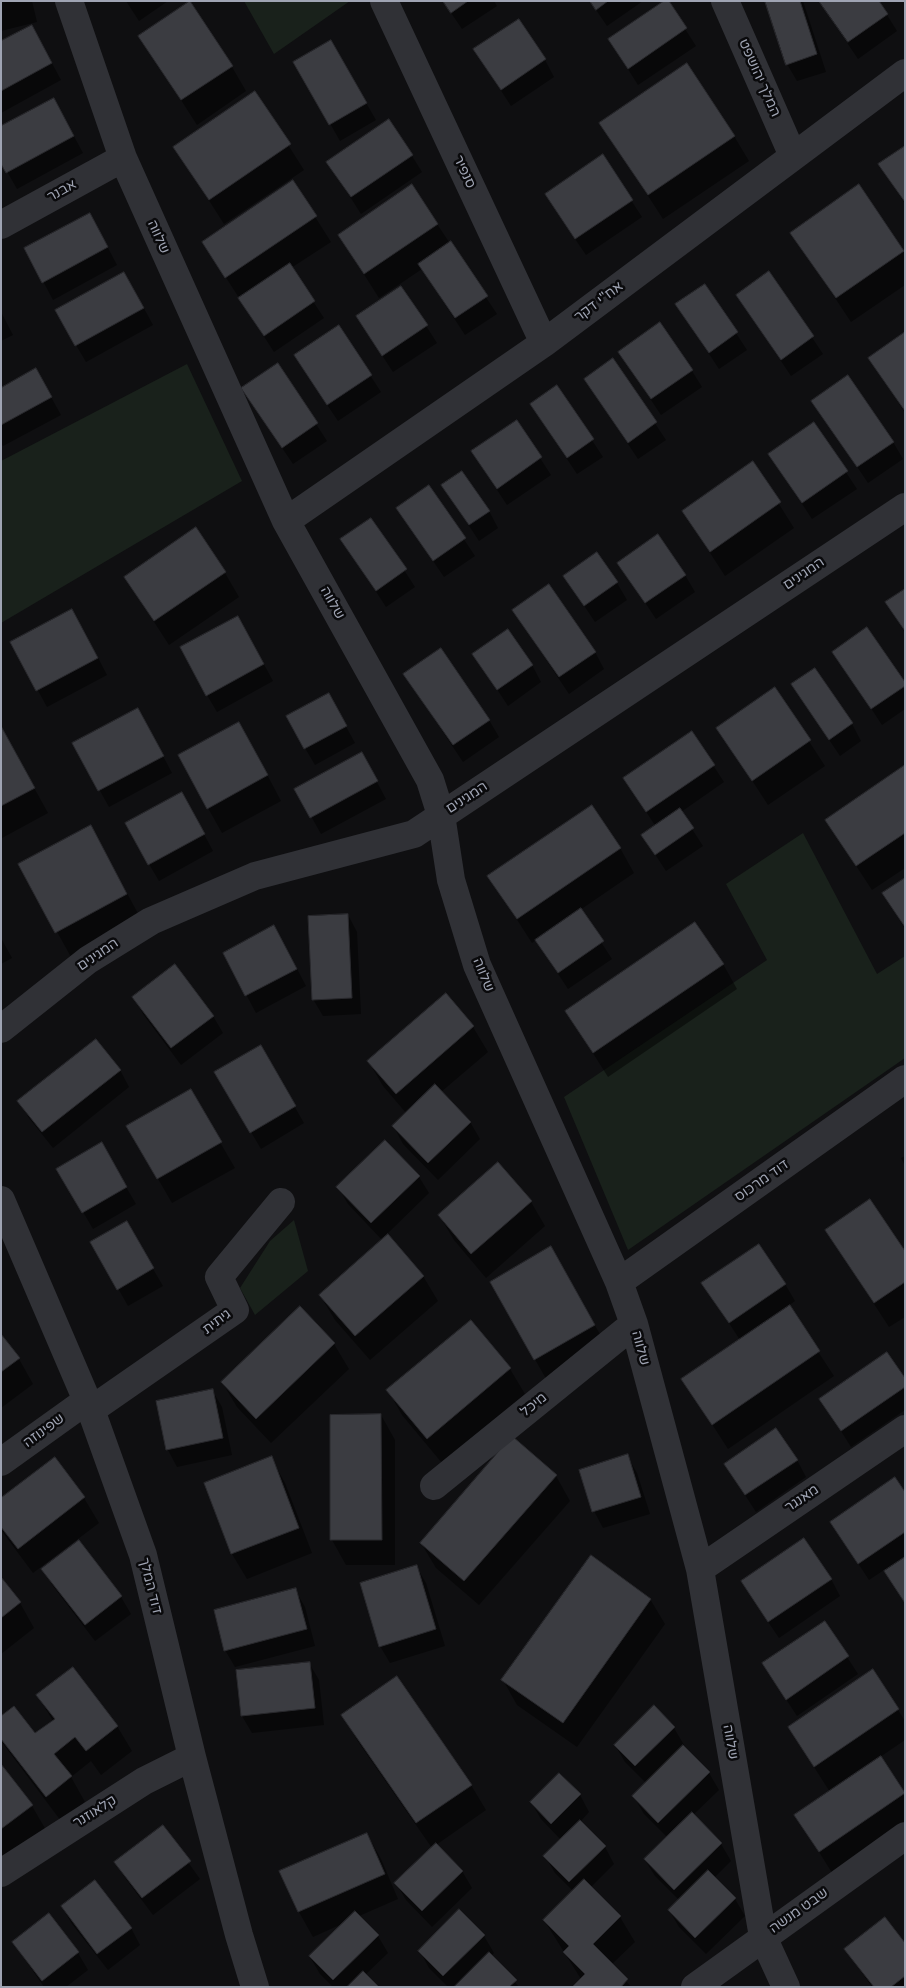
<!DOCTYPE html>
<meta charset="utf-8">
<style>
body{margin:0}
#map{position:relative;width:906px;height:1988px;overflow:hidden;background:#0f0f11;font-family:"Varela Round",sans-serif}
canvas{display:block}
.frame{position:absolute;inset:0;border:2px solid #9fa4b3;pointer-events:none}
</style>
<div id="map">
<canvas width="906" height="1988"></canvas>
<div class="frame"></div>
</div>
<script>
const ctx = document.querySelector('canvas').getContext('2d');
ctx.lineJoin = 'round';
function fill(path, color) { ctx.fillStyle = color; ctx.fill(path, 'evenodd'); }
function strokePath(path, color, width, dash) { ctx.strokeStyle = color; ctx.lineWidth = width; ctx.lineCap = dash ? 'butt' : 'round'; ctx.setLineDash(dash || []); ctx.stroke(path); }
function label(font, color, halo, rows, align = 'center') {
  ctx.font = font + ' "Varela Round","Noto Sans Hebrew",sans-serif'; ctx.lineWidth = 5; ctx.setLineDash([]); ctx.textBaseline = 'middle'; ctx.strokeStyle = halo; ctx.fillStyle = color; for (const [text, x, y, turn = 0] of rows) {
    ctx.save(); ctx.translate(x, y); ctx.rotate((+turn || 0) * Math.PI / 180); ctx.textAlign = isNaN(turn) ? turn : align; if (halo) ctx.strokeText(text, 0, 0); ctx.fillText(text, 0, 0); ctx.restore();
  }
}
fill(new Path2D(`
 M244 1H350L274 54Z
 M187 364 242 481 1 623V461Z
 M803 833 877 974 905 956V1058L628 1250 564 1097 767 960 726 884Z
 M294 1220 308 1271 255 1315 240 1288 270 1241Z`), '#19211b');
fill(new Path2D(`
 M1 1H32L37 22 1 31Z
 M126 1H168L139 21Z
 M443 1H494L497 6 462 29Z
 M590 1H643L607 26Z
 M667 1 696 46 638 85 609 39Z
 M766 1H803L826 72 797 81 787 64Z
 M819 1 887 15 897 31 858 59Z
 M140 36 232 67 246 91 197 125Z
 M330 41 376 120 340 141 295 62Z
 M1 43H41L61 80 1 113Z
 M545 60 554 77 511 106 485 66Z
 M255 93 304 170 224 224 175 147Z
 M63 116 83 153 17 189 1 161Z
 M601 123 734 136 749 161 663 219Z
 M905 147V204L880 164Z
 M412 156 422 172 361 214 328 162Z
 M602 156 642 217 586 255 556 211Z
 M293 182 331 242 291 268 324 318 274 352 203 242Z
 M859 186 905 254V285L851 322 792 233Z
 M437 224 497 314 465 335 422 269 379 298 339 235Z
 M99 231 117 265 53 300 26 249Z
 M769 273 823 354 791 376 737 295Z
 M705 286 747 350 719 369 677 305Z
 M401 287 437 343 393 372 368 334Z
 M134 290 153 325 86 362 76 345Z
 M1 312 13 335 1 341Z
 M338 326 381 392 338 421 305 372Z
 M905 334V413L870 358Z
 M619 352 692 371 702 387 661 415Z
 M613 360 666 440 638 459 585 379Z
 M278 365 327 441 293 464 253 405Z
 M36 370 61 415 3 446 1 443V389Z
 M557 387 603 457 577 474 531 405Z
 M813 401 893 442 903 459 868 483Z
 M516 421 551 475 507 505 472 452Z
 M814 424 857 489 812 519 770 455Z
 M753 463 794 528 725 576 683 511Z
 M443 486 489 511 498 528 479 541Z
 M429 487 475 556 444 577 397 508Z
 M371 519 415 587 386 607 342 539Z
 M619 563 685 575 695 592 656 619Z
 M225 573 239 597 169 645 125 577Z
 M565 577 617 583 627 600 595 622Z
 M905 590V633L887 602Z
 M513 610 595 652 604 669 569 694Z
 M82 627 107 675 47 707 12 643Z
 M248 635 273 681 217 712 207 695Z
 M834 652 905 684V709L882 725Z
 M474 654 532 665 541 682 508 706Z
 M405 675 489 720 499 737 463 762Z
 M775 689 825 766 768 805 718 728Z
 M803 701 852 724 861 741 840 756Z
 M338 712 355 743 315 765 305 748Z
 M147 726 172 773 109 807 74 744Z
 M1 728 48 813 2 838H1Z
 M692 733 724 782 681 812 703 846 666 871 643 836 656 827 625 779Z
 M253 748 281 801 222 833 208 808Z
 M905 767V868L872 890 826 820Z
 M371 771 386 799 321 834 296 789Z
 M191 810 213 851 159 881 149 864Z
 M620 848 634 873 580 910 612 959 568 989 536 940 532 943 489 876Z
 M104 851 141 919 71 957 20 865Z
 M905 879V929L884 894Z
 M348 915 357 932 361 1014 323 1016 313 999Z
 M1 938 12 958 1 964Z
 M284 944 306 986 256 1013 224 953Z
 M723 964 737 989 608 1077 567 1012Z
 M446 995 473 1027 488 1052 441 1092 470 1122 480 1139 438 1180 403 1144 394 1127 407 1114 383 1086 369 1062Z
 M134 997 213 1016 223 1033 181 1065 143 1014Z
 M260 1047 304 1123 261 1149 216 1072Z
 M120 1070 129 1087 53 1148 29 1118 19 1101Z
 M190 1091 235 1168 172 1203 128 1127Z
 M101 1144 136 1204 93 1229 58 1169Z
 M905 1156V1166L901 1158Z
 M419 1177 429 1193 387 1234 423 1276 438 1301 370 1360 335 1320 320 1295 383 1241 348 1204 338 1187Z
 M531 1202 545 1226 486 1278 454 1240 439 1215Z
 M126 1223 163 1286 128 1306 92 1242Z
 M826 1230 905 1253V1317L889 1327Z
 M565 1273 609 1350 549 1384 491 1282Z
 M703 1283 785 1284 795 1301 788 1306 834 1376 728 1449 683 1379 740 1340Z
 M300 1308 334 1344 349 1369 271 1443 237 1407 222 1382Z
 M470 1322 510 1369 525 1394 442 1463 402 1415 388 1390Z
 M1 1336 19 1359 33 1384 1 1408Z
 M905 1380V1410L851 1447 821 1399Z
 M212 1390 222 1407 232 1455 177 1467 168 1450 158 1402Z
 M381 1415 395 1440V1565H346L332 1540V1416Z
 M512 1438 556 1476 570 1501 479 1605 436 1568 421 1543Z
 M627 1456 637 1473 650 1514 603 1528 594 1511Z
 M271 1458 285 1483 312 1553 247 1579 232 1554 205 1483Z
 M55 1459 84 1498 99 1523 33 1573 1 1530V1500Z
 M797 1460 806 1477 756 1512 725 1464Z
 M905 1494V1603L884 1570 869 1580 831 1522Z
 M79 1542 121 1597 131 1614 95 1641 53 1586 43 1569Z
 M416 1566 426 1583 445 1646 390 1663 380 1646Z
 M1 1579 20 1603 34 1628 1 1654Z
 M831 1579 840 1596 779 1638 752 1598Z
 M295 1590 305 1607 315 1646 235 1667 225 1650Z
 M650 1599 665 1624 577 1747 517 1705 503 1680Z
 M825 1623 858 1674 797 1716 763 1664Z
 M309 1663 319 1680 324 1725 252 1733 242 1716 238 1671Z
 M38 1696 117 1726 132 1751 101 1775 91 1761 71 1777 85 1802 61 1821 1 1741V1718L35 1735 53 1721Z
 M898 1710 905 1721V1740L880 1757 905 1794V1828L834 1876 796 1815 830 1792 789 1728Z
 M343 1715 471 1785 486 1810 436 1845 462 1871 472 1888 432 1927 406 1900 396 1883 432 1848 357 1740Z
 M674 1728 684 1745 682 1746 709 1773 719 1790 693 1815 721 1844 731 1861 714 1878 735 1899 745 1916 706 1954 679 1927 669 1910 679 1900 655 1876 645 1860 668 1838 644 1814 634 1797 647 1784 625 1762 615 1745Z
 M1 1766 32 1806 46 1830 1 1865Z
 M580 1795 589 1812 580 1822 605 1847 614 1864 591 1887 620 1917 635 1942 612 1964 631 1987H573L581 1979 544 1920 573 1891 555 1873 545 1856 561 1840 541 1819 531 1802Z
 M163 1827 200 1879 153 1915 126 1879 116 1863Z
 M367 1834 381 1859 398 1899 359 1916 378 1936 388 1953 365 1975 377 1987H333L320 1974 310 1957 344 1923 313 1937 299 1912 281 1871Z
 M62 1907 131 1928 140 1945 108 1970 72 1924Z
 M49 1915 78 1953 88 1970 66 1987H44L13 1942Z
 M484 1936 494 1953 491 1956 519 1987H448L429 1968 420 1951Z
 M905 1945V1987H872L846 1950Z`), '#0007');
const building = new Path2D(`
 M190 1 233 66 181 100 138 36Z
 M443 1H468L451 13Z
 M590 1H608L596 10Z
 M664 1H669L687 28 628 69 608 39Z
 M765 1H800L817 54 786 65Z
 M819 1H879L888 14 848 42Z
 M519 19 546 59 501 90 473 49Z
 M32 25 52 63 1 91V41Z
 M331 40 367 103 329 125 293 62Z
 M687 63 735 136 648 195 599 123Z
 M255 91 291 144 209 200 173 147Z
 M54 98 74 136 6 173 1 164V126Z
 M389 119 413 155 351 197 326 162Z
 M905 146V202L878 164Z
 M603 154 633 200 575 239 545 194Z
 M293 180 317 216 225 278 202 242Z
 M412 184 438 224 364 274 338 235Z
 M859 184 904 251 836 298 790 233Z
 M90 213 108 247 42 283 24 248Z
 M451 241 488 296 455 318 418 264Z
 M290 263 315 301 264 336 238 298Z
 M769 271 814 336 781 360 736 295Z
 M124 272 144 308 75 346 55 310Z
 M705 284 738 332 709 353 675 304Z
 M401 286 428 325 382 356 356 316Z
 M660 322 693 370 651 399 618 352Z
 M339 325 372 375 327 405 294 355Z
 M905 332V411L868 358Z
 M613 358 657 422 628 443 584 379Z
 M278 363 318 423 282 448 241 388Z
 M36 368 52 397 1 425V388Z
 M848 375 894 442 857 467 811 401Z
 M557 385 594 439 567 458 530 404Z
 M517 420 542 457 497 489 471 451Z
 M814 422 848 471 802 503 768 454Z
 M753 461 781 502 710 552 682 511Z
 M462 471 490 511 469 525 441 485Z
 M429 485 466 538 433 561 396 508Z
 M371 518 407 569 376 591 340 539Z
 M196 527 226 572 154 621 124 577Z
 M658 534 686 575 645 603 617 563Z
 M597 552 618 582 584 606 563 576Z
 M549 584 596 652 559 677 512 610Z
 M905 589V631L885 602Z
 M72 609 98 658 36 691 10 642Z
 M238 616 264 664 206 696 180 647Z
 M867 627 905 682V686L871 709 832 652Z
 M508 629 533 665 497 690 472 654Z
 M441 648 490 720 453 745 403 674Z
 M815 668 853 723 829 740 791 684Z
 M775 687 811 740 752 781 716 728Z
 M329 693 347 726 304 749 286 716Z
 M138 708 164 756 98 791 72 743Z
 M239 722 268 775 207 809 178 755Z
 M1 726 35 788 1 806Z
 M692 731 715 765 646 812 623 778Z
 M362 752 378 781 310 818 294 789Z
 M905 765V833L856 866 825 820Z
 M182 792 205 834 148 865 125 823Z
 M592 805 621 848 517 919 487 876Z
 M680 808 694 828 655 855 641 835Z
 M91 825 127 894 55 933 18 864Z
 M905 878V927L882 893Z
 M581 908 604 941 558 973 535 940Z
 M348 914 352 998 312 1000 308 916Z
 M695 922 724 964 593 1053 565 1011Z
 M274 925 297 969 245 996 223 953Z
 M175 964 214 1016 171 1048 132 997Z
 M446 993 474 1026 396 1094 367 1061Z
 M96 1039 121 1070 42 1132 17 1101Z
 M261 1045 296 1106 250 1133 214 1072Z
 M435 1084 471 1122 428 1163 392 1126Z
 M191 1089 222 1142 157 1179 126 1126Z
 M385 1140 420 1176 371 1223 336 1187Z
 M102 1142 127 1187 82 1213 56 1169Z
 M498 1162 532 1201 471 1254 438 1215Z
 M870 1199 905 1251V1282L874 1303 825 1230Z
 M127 1221 154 1268 117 1290 90 1242Z
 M388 1234 424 1276 355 1336 319 1295Z
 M759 1244 786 1284 729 1323 701 1283Z
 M551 1246 595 1325 534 1360 490 1282Z
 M790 1305 820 1351 712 1425 681 1379Z
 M300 1306 335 1343 256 1419 221 1382Z
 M471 1320 511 1368 427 1439 386 1390Z
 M1 1334 20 1358 1 1372Z
 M887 1352 905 1378V1387L841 1431 819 1399Z
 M213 1389 223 1438 166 1450 156 1401Z
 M381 1414 382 1540H330V1415Z
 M776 1428 798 1460 745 1495 724 1464Z
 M512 1436 557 1475 464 1581 420 1543Z
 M628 1454 641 1497 592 1512 579 1470Z
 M272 1456 299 1528 231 1554 204 1483Z
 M55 1457 85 1497 18 1549 1 1527V1498Z
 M895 1477 905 1492V1532L858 1564 830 1522Z
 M804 1538 832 1579 768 1622 741 1581Z
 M79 1540 122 1596 85 1625 41 1569Z
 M591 1555 651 1599 563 1723 501 1680Z
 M905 1557V1603L884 1571Z
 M417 1565 436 1629 379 1647 360 1583Z
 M1 1577 21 1602 1 1618Z
 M296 1588 307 1629 224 1651 214 1610Z
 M825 1621 849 1656 786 1700 762 1663Z
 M310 1662 315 1708 241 1716 236 1670Z
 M73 1667 118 1726 86 1751 75 1737 54 1754 72 1776 46 1797 1 1739V1716L14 1706 35 1733 55 1719 36 1695Z
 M873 1669 899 1709 814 1767 788 1727Z
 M397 1676 472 1785 416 1823 341 1715Z
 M654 1705 675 1727 635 1766 614 1745Z
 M683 1745 710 1772 658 1823 632 1796Z
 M881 1756 905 1793 819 1852 794 1815Z
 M1 1764 33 1805 1 1829Z
 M559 1773 581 1794 551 1824 530 1802Z
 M692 1812 722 1843 674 1890 644 1859Z
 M580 1820 606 1846 569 1882 543 1856Z
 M163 1825 191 1861 142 1898 114 1862Z
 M367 1833 385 1874 298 1912 279 1871Z
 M436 1843 463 1871 422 1911 394 1883Z
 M708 1870 736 1898 695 1938 668 1910Z
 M584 1879 621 1916 593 1944 628 1979 621 1987H572L585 1974 563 1952 569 1946 543 1920Z
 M95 1880 132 1928 97 1954 61 1906Z
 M459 1909 485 1935 443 1976 418 1951Z
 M355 1911 379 1935 333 1980 309 1956Z
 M49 1913 79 1952 42 1981 12 1942Z
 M885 1917 905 1943V1976L891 1987H874L844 1949Z
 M489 1952 517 1980 509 1987H454Z
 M363 1971 379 1987H347Z`);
fill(building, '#3b3c41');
strokePath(building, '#29292d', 1);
strokePath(new Path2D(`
 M69 1 123 158 286 521 430 780 441 815 451 880 477 965 619 1282 634 1324 700 1569 763 1937 786 1987
 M384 1 544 343
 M725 1 793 156
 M1 225 123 158
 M286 521 544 343 905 73
 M1 1029 88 960 151 921 255 876 414 834 905 507
 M1 1200 91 1410 143 1555 192 1757 239 1935 255 1987
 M619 1282 905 1079
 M91 1410 235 1310 219 1277 281 1202
 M1 1462 86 1401
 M434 1486 634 1324
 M700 1569 905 1429
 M1 1873 144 1781 192 1757
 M695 1987 905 1836`), '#303136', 28);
label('14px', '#9fa4b3', '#0a0a0c', [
 ["המלך יהושפט",759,78,66],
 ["סנפיר",464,172,65],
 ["אבנר",62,191,-29],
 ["שלווה",158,237,66],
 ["אח\"י דקר",599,302,-37],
 ["המגינים",804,574,-34],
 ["שלווה",332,603,61],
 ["המגינים",467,798,-33],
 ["המגינים",98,955,-34],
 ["שלווה",483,975,68],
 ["דוד מרכוס",762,1181,-35],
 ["גיתית",217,1322,-37],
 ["שלווה",640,1348,75],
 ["מיכל",534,1405,-39],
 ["שפינוזה",44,1431,-36],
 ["מאנגר",802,1499,-34],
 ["דוד המלך",150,1586,76],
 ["שלווה",730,1742,80],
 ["קלאוזנר",95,1812,-32],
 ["שבט מנשה",799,1911,-35]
]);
</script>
